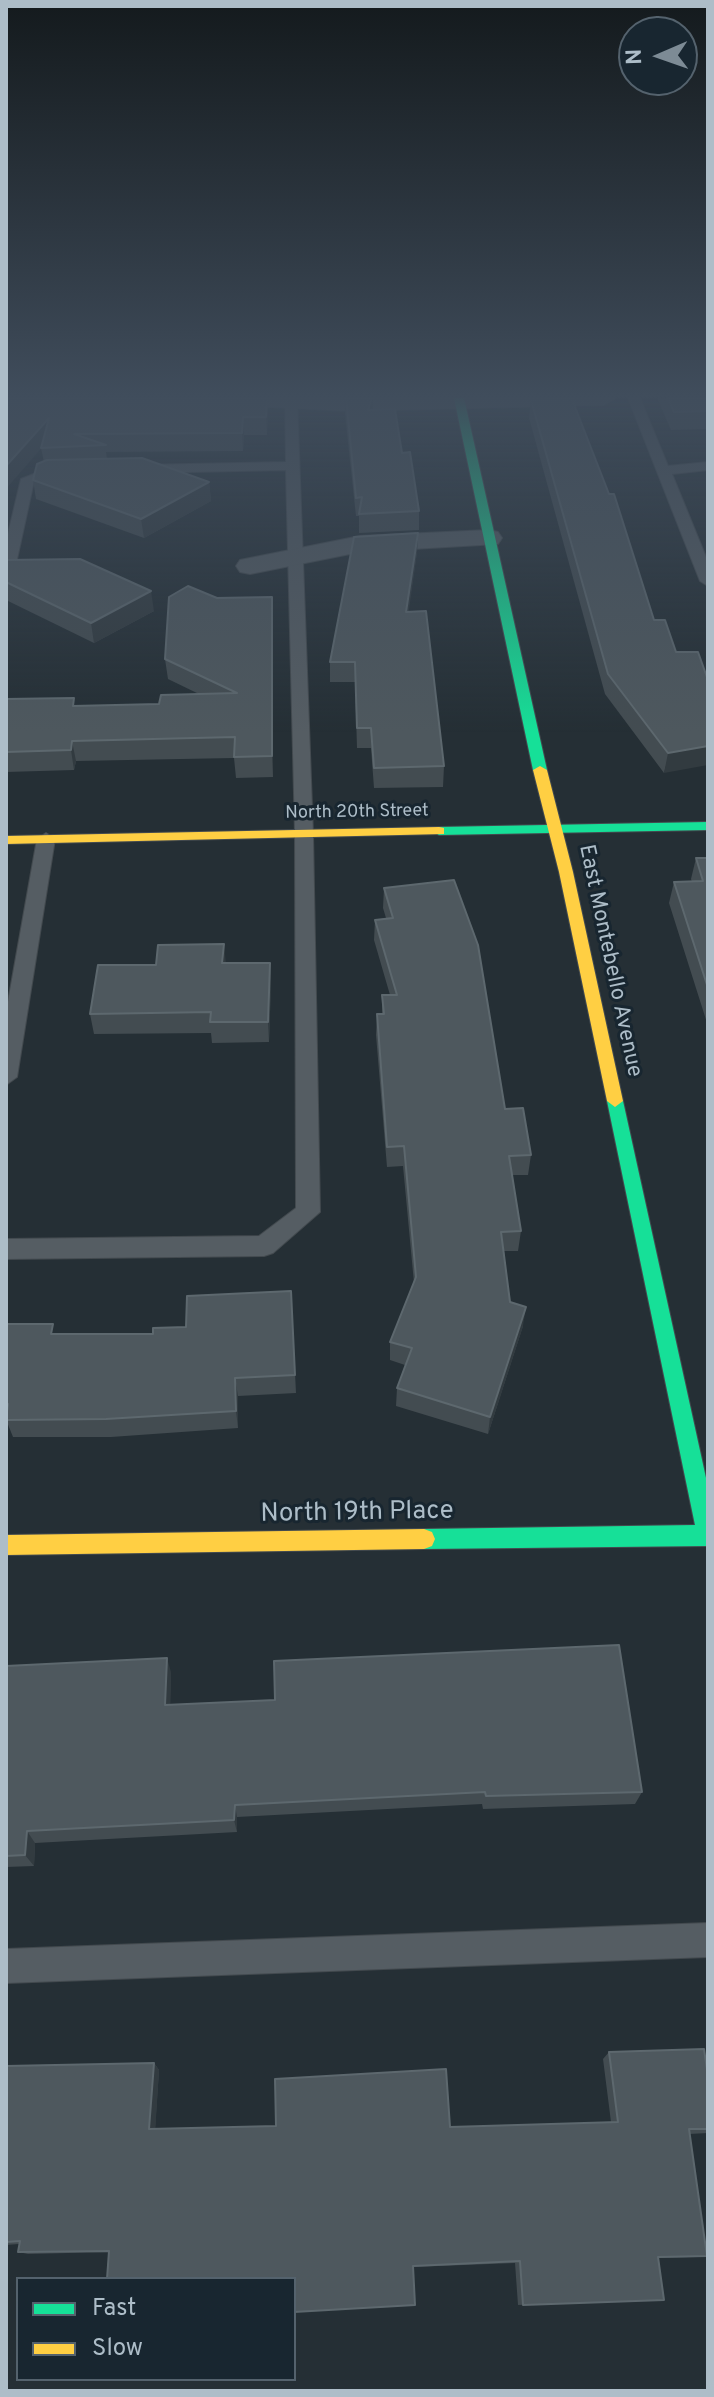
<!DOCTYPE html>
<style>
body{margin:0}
#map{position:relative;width:714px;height:2397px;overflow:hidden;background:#252f35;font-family:Overpass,sans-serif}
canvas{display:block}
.frame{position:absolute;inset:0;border:8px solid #adbdc8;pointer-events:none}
.legend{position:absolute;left:16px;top:2277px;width:280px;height:104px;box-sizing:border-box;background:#182630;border:2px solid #54626d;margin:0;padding:10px 14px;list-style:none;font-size:24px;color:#adbdc8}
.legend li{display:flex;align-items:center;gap:16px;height:40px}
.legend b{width:40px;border:2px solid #54626d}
.north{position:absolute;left:618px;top:16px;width:80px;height:80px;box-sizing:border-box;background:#182630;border:2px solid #54626d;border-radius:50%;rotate:268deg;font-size:22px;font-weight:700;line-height:32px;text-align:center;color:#adbdc8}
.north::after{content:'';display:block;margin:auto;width:28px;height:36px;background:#7d8b95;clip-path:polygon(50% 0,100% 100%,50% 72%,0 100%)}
</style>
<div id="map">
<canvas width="714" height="2397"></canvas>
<div class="frame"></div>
<ul class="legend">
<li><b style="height:10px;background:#16e098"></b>Fast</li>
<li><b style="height:10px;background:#ffcf43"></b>Slow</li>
</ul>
<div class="north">N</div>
</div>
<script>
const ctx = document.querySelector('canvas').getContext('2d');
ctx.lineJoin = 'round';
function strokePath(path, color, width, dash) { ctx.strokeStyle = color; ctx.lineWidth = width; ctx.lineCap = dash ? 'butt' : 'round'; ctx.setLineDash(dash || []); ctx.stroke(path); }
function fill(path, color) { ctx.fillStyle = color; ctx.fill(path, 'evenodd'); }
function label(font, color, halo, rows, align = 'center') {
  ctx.font = font + ' Overpass,sans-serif'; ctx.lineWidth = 6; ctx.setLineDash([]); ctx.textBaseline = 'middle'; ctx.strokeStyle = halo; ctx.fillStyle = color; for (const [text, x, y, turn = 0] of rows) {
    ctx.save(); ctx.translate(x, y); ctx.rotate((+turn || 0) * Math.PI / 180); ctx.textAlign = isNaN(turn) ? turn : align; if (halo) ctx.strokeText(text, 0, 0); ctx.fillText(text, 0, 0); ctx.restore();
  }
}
const lane = new Path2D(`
 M285 398H297L313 834 320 1212 273 1253 264 1256 6 1259V1239L259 1236 296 1208 295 834 286 470 141 473 134 469 141 465 286 462Z
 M628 398H640L668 466 708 462V470L672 474 708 562V586L700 581Z
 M49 468 64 467 71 471 34 481 14 573 6 578V542L21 479Z
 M46 833 55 839 17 1077 6 1085V1013L37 839Z
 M708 1923V1957L6 1983V1949Z`);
const street = new Path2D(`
 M217 398H616L604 405 350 411 229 405Z
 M489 530 498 532 502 538 498 544 360 552 250 574 240 572 236 566 240 560 360 536Z`);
const fast = new Path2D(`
 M454 398H464L547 770 540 774 533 770Z
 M708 822V830L439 835 432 831 439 827Z
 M615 1095 623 1101 708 1487V1546L424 1549 416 1546 413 1539 416 1532 424 1529 695 1525 607 1101Z`);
const slow = new Path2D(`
 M540 766 547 770 573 872 623 1101 615 1107 607 1101 559 872 533 770Z
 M439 827 444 828V834L6 844V836Z
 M424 1529 432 1532 435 1539 432 1546 424 1549 6 1555V1535Z`);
strokePath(lane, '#434a4f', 2);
strokePath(street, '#434a4f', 2);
strokePath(fast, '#434a4f', 2);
strokePath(slow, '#434a4f', 2);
fill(lane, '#555d63');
fill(street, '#555d63');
fill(fast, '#16e098');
fill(slow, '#ffcf43');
fill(new Path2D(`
 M6 398H268L267 435H244L243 451 106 452 107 459 209 482 211 501 144 538 36 499 33 480 44 462 41 448Z
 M345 398H373V410L402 453 419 511V530L359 533V516H356L345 414Z
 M657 398H708V429L671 430Z
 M531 400 654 620 676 652H698L664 773 605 694 529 418Z
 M418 533 417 552 408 612 444 766 443 787 374 788 371 748H357L355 682H330V662Z
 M6 560 154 611 94 643 6 600Z
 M217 598 273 616V777L236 778 234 758 76 761 74 770 6 772V699L75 706 159 704 199 694 168 679 165 659Z
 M696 858H708V1026L669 903 674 882H692L691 879Z
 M384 888 531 1155 528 1175H512L521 1231 518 1251H504L510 1302 523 1326 488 1434 396 1406 397 1388 405 1365 390 1360V1342L414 1283 403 1166 387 1167 376 1035 377 1014H382V995H390L374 940 375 920 386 918 383 908Z
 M226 963H270L271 983 269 1042 212 1043 211 1033 94 1034 90 1014Z
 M291 1291 296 1393 238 1396V1428L111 1437H13L7 1422H6V1324L56 1334H153L186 1327Z
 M6 1662 8 1666 171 1672 170 1705 642 1792 635 1804 483 1809 482 1804 237 1817V1832L35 1843 34 1866 6 1867Z
 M609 2052 708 2076V2133L689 2134 707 2256 697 2257 658 2258 664 2300 518 2305 515 2263 413 2267 109 2252 28 2254 18 2252 19 2244 6 2245V2064L7 2066 154 2063 159 2070 155 2129 450 2127 611 2122 603 2059Z`), '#434c51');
fill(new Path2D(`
 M268 398V410L267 435 266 417Z
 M372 398H373V413L368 410Z
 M243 417 244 435 243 451 242 433Z
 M49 418 52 436 6 489V466Z
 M209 482 211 501 144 538 141 519Z
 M418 533 417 552 406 631V612Z
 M151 591 154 611 94 643 91 623Z
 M272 597 273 616V777L272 756Z
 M72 741 76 761 74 770 71 750Z
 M708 746V765L664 773 668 753Z
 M224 944 226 964 222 963Z
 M270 963 271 983 269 1042 268 1022Z
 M526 1307 523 1326 488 1434 490 1417Z
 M235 1378 238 1396V1428L236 1411Z
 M167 1658 171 1672 170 1719 165 1705Z
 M235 1805 237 1817V1832L234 1820Z
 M27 1831 35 1843 34 1866 25 1855Z
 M154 2063 159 2070 155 2134 149 2129Z`), '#323b40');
const building = new Path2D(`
 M6 398H267L266 417H243L242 433 74 434 106 445 41 448 49 418 6 466Z
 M346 398H372L368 410 395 409 402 453 410 452 419 511 359 514 362 497 356 498Z
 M668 398H708V411L674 412Z
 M572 399 609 494H614L654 620H665L676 652H698L708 680V746L668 753 608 674 531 400Z
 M142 458 209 482 141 519 33 480 37 464 47 460Z
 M418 533 406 612 426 611 444 766 374 768 371 728H357L355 662H330L354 537Z
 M80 559 151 591 91 623 6 582V560Z
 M188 586 217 598 272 597V756L234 757 235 737 72 741 71 750 6 752V699L74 698 73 706 159 704 161 695 237 693 165 659 169 597Z
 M696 858H708V988L674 882 703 881Z
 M454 880 478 945 505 1109 523 1108 531 1155 509 1156 521 1231 501 1232 510 1302 526 1307 490 1417 397 1388 412 1348 390 1342 416 1277 404 1146 387 1147 377 1014H384L382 995H397L375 920 393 918 384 888Z
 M224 944 222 963H270L268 1022H210L211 1012 90 1014 98 965H156L158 945Z
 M291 1291 295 1375 235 1378 236 1411 106 1419 6 1420 8 1404H6V1324H53L51 1334H153V1328L186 1327 187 1296Z
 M619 1645 642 1792 486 1796 485 1792 235 1805 234 1820 27 1831 25 1855 6 1856V1666L167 1658 165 1705 275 1700 274 1661Z
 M704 2049 708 2076V2129H689L707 2256 658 2257 664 2300 523 2305 520 2261 413 2266 415 2305 294 2312V2279H107L109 2251 18 2252 20 2241 6 2242V2066L154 2063 149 2129 276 2126 275 2079 446 2069 450 2127 618 2122 609 2052Z`);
fill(building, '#4e585e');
strokePath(building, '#5d686e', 2);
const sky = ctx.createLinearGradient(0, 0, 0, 733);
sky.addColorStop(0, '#141a1d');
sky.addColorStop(0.54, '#404d5c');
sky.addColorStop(1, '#404d5c00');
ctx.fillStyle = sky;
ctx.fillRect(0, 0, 714, 733);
label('18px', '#adbdc8', '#182630', [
 ["North 20th Street",357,813,-1]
]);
label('22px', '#adbdc8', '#182630', [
 ["East Montebello Avenue",609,961,78]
]);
label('26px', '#adbdc8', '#182630', [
 ["North 19th Place",357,1514,-1]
]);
</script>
